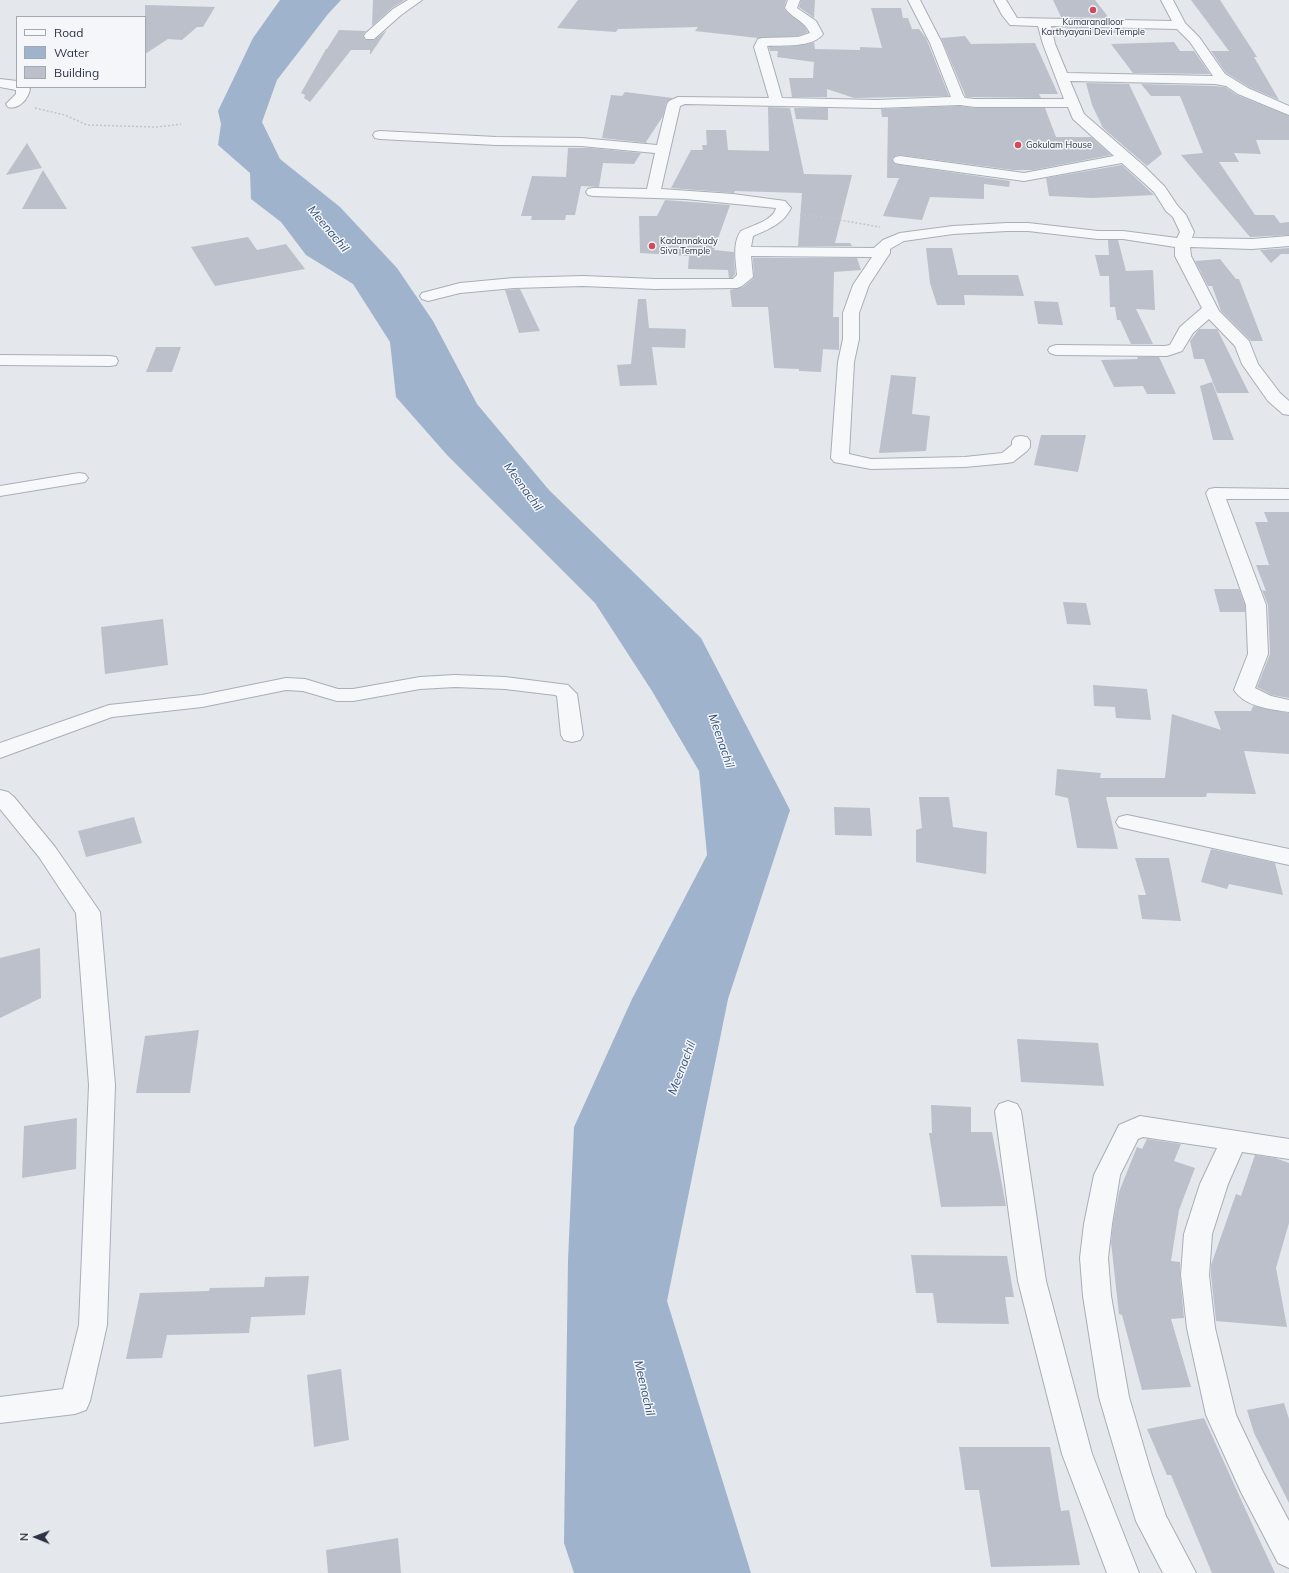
<!DOCTYPE html>
<style>
body{margin:0}
#map{position:relative;width:1289px;height:1573px;overflow:hidden;background:#e4e7ec;font-family:Mulish,sans-serif}
canvas{display:block}
.legend{position:absolute;left:16px;top:16px;width:130px;height:72px;box-sizing:border-box;background:#f4f6f9;border:1px solid #a4a8b1;margin:0;padding:5px 7px;list-style:none;font-size:12px;color:#2b3445}
.legend li{display:flex;align-items:center;gap:8px;height:20px}
.legend b{width:20px;border:1px solid #a4a8b1}
.north{position:absolute;left:16px;top:1517px;width:40px;height:40px;-webkit-text-stroke:3px #f4f6f9;paint-order:stroke;rotate:271deg;font-size:11px;font-weight:700;line-height:16px;text-align:center;color:#2b3445}
.north::after{content:'';display:block;margin:auto;width:14px;height:18px;background:#2b3445;clip-path:polygon(50% 0,100% 100%,50% 72%,0 100%)}
</style>
<div id="map">
<canvas width="1289" height="1573"></canvas>
<ul class="legend">
<li><b style="height:5px;background:#f7f8fa"></b>Road</li>
<li><b style="height:11px;background:#9fb4cc"></b>Water</li>
<li><b style="height:11px;background:#bbc0ca"></b>Building</li>
</ul>
<div class="north">N</div>
</div>
<script>
const ctx = document.querySelector('canvas').getContext('2d');
ctx.lineJoin = 'round';
function fill(path, color) { ctx.fillStyle = color; ctx.fill(path, 'evenodd'); }
function strokePath(path, color, width, dash) { ctx.strokeStyle = color; ctx.lineWidth = width; ctx.lineCap = dash ? 'butt' : 'round'; ctx.setLineDash(dash || []); ctx.stroke(path); }
function label(font, color, halo, rows, align = 'center') {
  ctx.font = font + ' Mulish,sans-serif'; ctx.lineWidth = 3; ctx.setLineDash([]); ctx.textBaseline = 'middle'; ctx.strokeStyle = halo; ctx.fillStyle = color; for (const [text, x, y, turn = 0] of rows) {
    ctx.save(); ctx.translate(x, y); ctx.rotate((+turn || 0) * Math.PI / 180); ctx.textAlign = isNaN(turn) ? turn : align; if (halo) ctx.strokeText(text, 0, 0); ctx.fillText(text, 0, 0); ctx.restore();
  }
}
fill(new Path2D(`
 M280 0H341L328 14 277 80 262 122 280 159 340 207 397 268 433 321 477 404 549 490 701 638 790 810 728 999 667 1301 751 1573H574L564 1543 568 1260 574 1127 632 999 707 855 699 771 652 691 595 603 447 455 396 397 390 342 353 284 306 255 281 222 251 199 250 173 218 145 221 124 218 111 253 38Z`), '#9fb4cc');
fill(new Path2D(`
 M373 0H405L392 8 372 26Z
 M578 0H786L784 9 804 26 808 32 798 36 758 38 695 31 698 27 618 29 616 32 557 28Z
 M801 0H815L814 18 799 7Z
 M1053 0H1095L1109 18 1061 17Z
 M1191 0H1220L1257 57H1254L1279 100 1249 87 1226 73 1211 51H1229Z
 M145 5 215 7 203 27H197L182 40 168 39 145 54Z
 M871 8H901L903 18H908L912 29H919L926 38 949 96 854 98 827 89V97H792L789 78H813L814 62 777 57 778 51H770L769 47 797 46 814 42 815 49 860 50V47L882 48Z
 M1066 28 1118 29 1121 33H1068Z
 M339 30 366 31 363 35 365 40H374L387 30 370 55V50H351L310 102 304 98 305 95 301 93 326 49H327Z
 M965 36 971 44 1035 43 1058 94H1039L1041 98 966 97 941 38Z
 M1174 42 1180 51H1194L1210 74 1133 73 1111 44Z
 M1086 83 1129 84 1162 154 1147 166 1103 128 1092 105Z
 M1141 84 1215 86 1225 87 1237 95 1289 116V140H1256L1261 154 1234 153 1239 162H1219L1255 215H1274L1280 223 1289 222V235L1250 237 1181 155 1203 153 1180 96H1151Z
 M625 92 673 98 666 103 663 116 646 142 647 143 602 138 611 95 622 96Z
 M960 106 975 108H1045L1056 137H1091L1111 155 1033 170H1013L900 155 895 156 892 159 895 164 1010 181 1009 187 984 184V199L930 197 922 220 883 216 899 178H887L888 117H882L881 109Z
 M768 107 790 108 804 174 852 175 835 243H850L852 246H798L802 193 735 191 734 193 671 188 691 150H703L702 145H707L706 130H726L728 150 769 151Z
 M794 108H828V120L796 119Z
 M27 143 42 168 6 175Z
 M568 148H590L641 153 634 164 603 163 599 187 581 186 575 215H566L565 220H531L532 216H521L532 176 566 177Z
 M1122 165 1154 195 1093 198 1049 196 1046 178Z
 M43 170 67 209H22Z
 M665 200 730 205 714 250 734 252 735 274 732 278H729L728 270 688 269 689 256 640 253 639 216H657Z
 M248 237 257 250 286 244 305 269 215 286 191 247Z
 M1108 240H1118L1126 271 1153 270 1155 310 1136 309 1153 344H1131L1120 320H1117L1115 307H1110L1109 276H1100L1095 255H1109Z
 M926 248H952L958 275H1018L1024 296 964 295 965 305H937L930 283Z
 M1289 248V254H1281L1271 263 1260 250Z
 M753 258H857L861 270 834 272 833 317H839V350L823 349 821 372 799 371V369L774 368 768 307H732L730 290 743 287 754 278Z
 M1220 259 1236 279H1239L1263 341H1251L1221 311 1212 286H1208L1195 261Z
 M520 289 540 331 519 333 505 290Z
 M638 299H646L649 328 686 329 685 348 652 347 657 385 620 386 617 365 631 364Z
 M1034 301 1058 302 1063 325 1038 324Z
 M1199 329H1217L1249 393H1217L1204 359H1194L1190 341Z
 M156 347H181L172 372H146Z
 M1137 357H1159L1176 394H1147L1143 386 1114 387 1101 360 1138 359Z
 M891 375 916 377 912 414 930 416 926 451 879 453Z
 M1212 382 1234 440H1213L1200 386Z
 M1041 435H1086L1078 472 1034 465Z
 M1264 512H1289V698L1272 695 1257 687 1270 654 1268 605 1262 590 1266 591 1256 565H1269L1255 522H1268Z
 M1214 589H1239L1245 605V612H1220Z
 M1063 602 1086 603 1091 625 1067 624Z
 M163 619 168 665 105 674 101 627Z
 M1093 685 1147 689 1151 720 1116 718 1115 707 1094 706Z
 M1253 706 1289 713V754L1244 751 1256 794 1207 793 1206 797H1106L1118 849 1077 848 1068 798 1055 795 1057 769 1101 773 1100 778H1165L1172 714 1221 730 1214 711H1251Z
 M919 797H949L953 827 987 832 986 874 916 862V830L922 828Z
 M834 807 870 808 872 836 835 835Z
 M134 817 142 843 86 857 78 831Z
 M1211 849 1275 863 1283 895 1229 884 1227 889 1201 882Z
 M1135 858H1169L1181 921 1142 919 1138 895H1146Z
 M40 948 41 998 0 1018V958Z
 M199 1030 190 1093H136L145 1036Z
 M1017 1039 1098 1043 1104 1086 1021 1082Z
 M931 1105 971 1107V1132H992L1006 1206 941 1207 929 1133H932Z
 M77 1118 76 1169 22 1178 24 1126Z
 M1147 1139 1181 1144 1174 1161 1195 1168 1179 1210 1171 1261 1180 1262V1275L1184 1318 1171 1319 1191 1387 1142 1390 1122 1315 1119 1314 1111 1242 1113 1224 1119 1192 1137 1147 1142 1149Z
 M1255 1155 1275 1158 1289 1163V1223L1276 1268 1287 1327 1216 1321 1211 1275V1265L1236 1194 1241 1196Z
 M911 1255 1007 1256 1014 1297H1005L1009 1324 937 1323 933 1293H916Z
 M309 1276 305 1315 251 1317 249 1333 167 1335 162 1358 126 1359 140 1293 209 1291 210 1288 264 1287 265 1277Z
 M341 1369 349 1440 314 1447 307 1375Z
 M1284 1403 1289 1419V1503L1254 1433 1247 1410Z
 M1204 1418 1258 1537 1275 1573H1212L1171 1475H1167L1147 1429Z
 M959 1447H1050L1061 1511 1069 1510 1080 1565 991 1567 979 1490H965Z
 M398 1538 401 1573H328L326 1550Z`), '#bbc0ca');
const minor = new Path2D(`
 M408 0H422L401 15 374 39H366L364 36 366 33 393 9Z
 M788 0H800L797 8 816 21 823 34C813 48 782 45 767 46L782 98 877 100 951 97 930 43 908 0H920L942 43 963 95 965 98 975 99H1064L1043 44 1038 26 1010 25 1002 15 994 0H1006L1017 18 1172 21 1161 0H1173L1185 23 1199 37 1225 74 1248 88 1289 106V115L1238 94 1226 86 1215 84 1070 81 1084 114 1144 166 1165 187 1177 205 1186 215 1194 232 1192 238 1252 239 1289 236V246L1252 249 1190 247 1191 256 1219 311 1249 341 1258 364 1280 393 1289 401V415L1283 414 1268 401 1242 364 1235 346 1209 319 1193 333 1182 351 1167 356 1056 355 1050 353 1048 350 1050 347 1056 345 1165 346 1170 345 1180 327 1202 308 1175 256V247L1123 239H1098L1028 231H1007L953 234 904 241 890 249V253L869 285 859 313V339L854 362 849 454 871 459 965 457 1002 453 1012 445V441L1015 437 1021 436 1027 437 1030 441V447L1027 451 1013 462 1007 463 965 467 871 469 834 462 831 458 838 362 843 339V313L853 285 872 257 751 256 753 277 742 286 737 288 655 289 583 286 514 288 460 293 428 301 422 299 420 296 422 293 460 283 514 278 583 276 655 279H733L737 275C736 262 732 243 741 231 751 226 774 220 776 208L686 199 593 196 588 195 586 192 588 189 593 188 647 189 655 153 581 146 496 145 380 139 375 138 373 135 375 132 380 131 496 137 581 138 657 145 667 104 669 101 678 97 769 98 754 47 758 39 762 38 798 37 810 33C805 21 792 18 785 8ZM1051 26 1177 29 1190 42 1213 76 1067 73 1055 44ZM685 104 877 108 960 105 975 107H1068L1073 119 1114 156 1024 173 900 156 895 157 893 160 895 163 900 164 1024 181 1122 163 1154 192 1166 211 1173 217 1180 232 1177 238 1123 231H1098L1028 223H1007L953 226 900 233 883 240 874 248 751 247 753 236C769 229 783 224 791 208L785 201 733 194 661 189 680 106Z
 M0 79 17 81V87H28L30 89C28 99 19 110 8 107L6 104 16 94V90L0 87Z
 M0 355 110 356 116 357 118 361 116 365 110 366 0 365Z
 M79 473 85 474 88 478 85 482 0 496V486Z
 M1215 488 1289 489V499H1226L1266 605 1268 654 1255 688 1271 696 1289 700V712C1270 709 1245 707 1234 690L1248 654 1246 605 1206 493 1209 489Z
 M455 675 505 677 568 685 577 694 583 735 580 740 572 742 564 740 561 735 557 696 555 695 505 689 455 687 420 689 353 701H337L303 691 286 690 202 707 112 717 0 758V743L109 705 202 695 286 678 305 679 338 689H353L420 677Z
 M0 790 8 792 14 797 55 847 100 912 115 1085 107 1325 90 1401 86 1410 75 1414 0 1423V1397L63 1389 79 1325 89 1085 76 913 39 857 0 809Z
 M1127 815 1289 849V865L1119 827 1116 822 1119 817Z
 M1008 1101 1017 1104 1021 1111 1046 1281 1092 1454 1139 1573H1107L1062 1454 1018 1281 995 1111 999 1104Z
 M1140 1116 1289 1139V1159L1242 1152 1228 1184 1212 1234 1209 1275 1215 1328 1236 1415 1263 1472 1289 1521V1568L1278 1563 1241 1492 1206 1415 1187 1328 1181 1275 1184 1234 1200 1184 1217 1148 1143 1137 1138 1139 1120 1175 1112 1224 1108 1258 1111 1296 1129 1397 1151 1472 1166 1516 1196 1573H1163L1136 1521 1121 1472 1099 1397 1083 1296 1080 1258 1084 1224 1094 1175 1119 1125Z`);
strokePath(minor, '#a9aeb7', 2);
strokePath(new Path2D(`
 M35 108 65 115 87 125 157 127 181 124
 M800 215 823 217 880 227`), '#c2c5cb', 1.5, [2, 2]);
fill(minor, '#f7f8fa');
for (const [x, y, r, color] of [
 [1093,10,4,"#d1495b"],
 [1018,145,4,"#d1495b"],
 [652,246,4,"#d1495b"]
]) { const dot = new Path2D(); dot.arc(x, y, r, 0, 2 * Math.PI); ctx.fillStyle = color; ctx.fill(dot); strokePath(dot, '#f4f6f9', 1.5); }
label('9px', '#2b3445', '#f4f6f9', [
 ["Kumaranalloor",1093,22,"center"],
 ["Karthyayani Devi Temple",1093,32,"center"],
 ["Gokulam House",1026,145],
 ["Kadannakudy",660,241],
 ["Siva Temple",660,251]
], 'left');
label('italic 12px', '#34527a', '#f4f6f9', [
 ["Meenachil",328,229,50],
 ["Meenachil",523,487,54],
 ["Meenachil",721,741,71],
 ["Meenachil",682,1068,-69],
 ["Meenachil",644,1388,77]
]);
</script>
